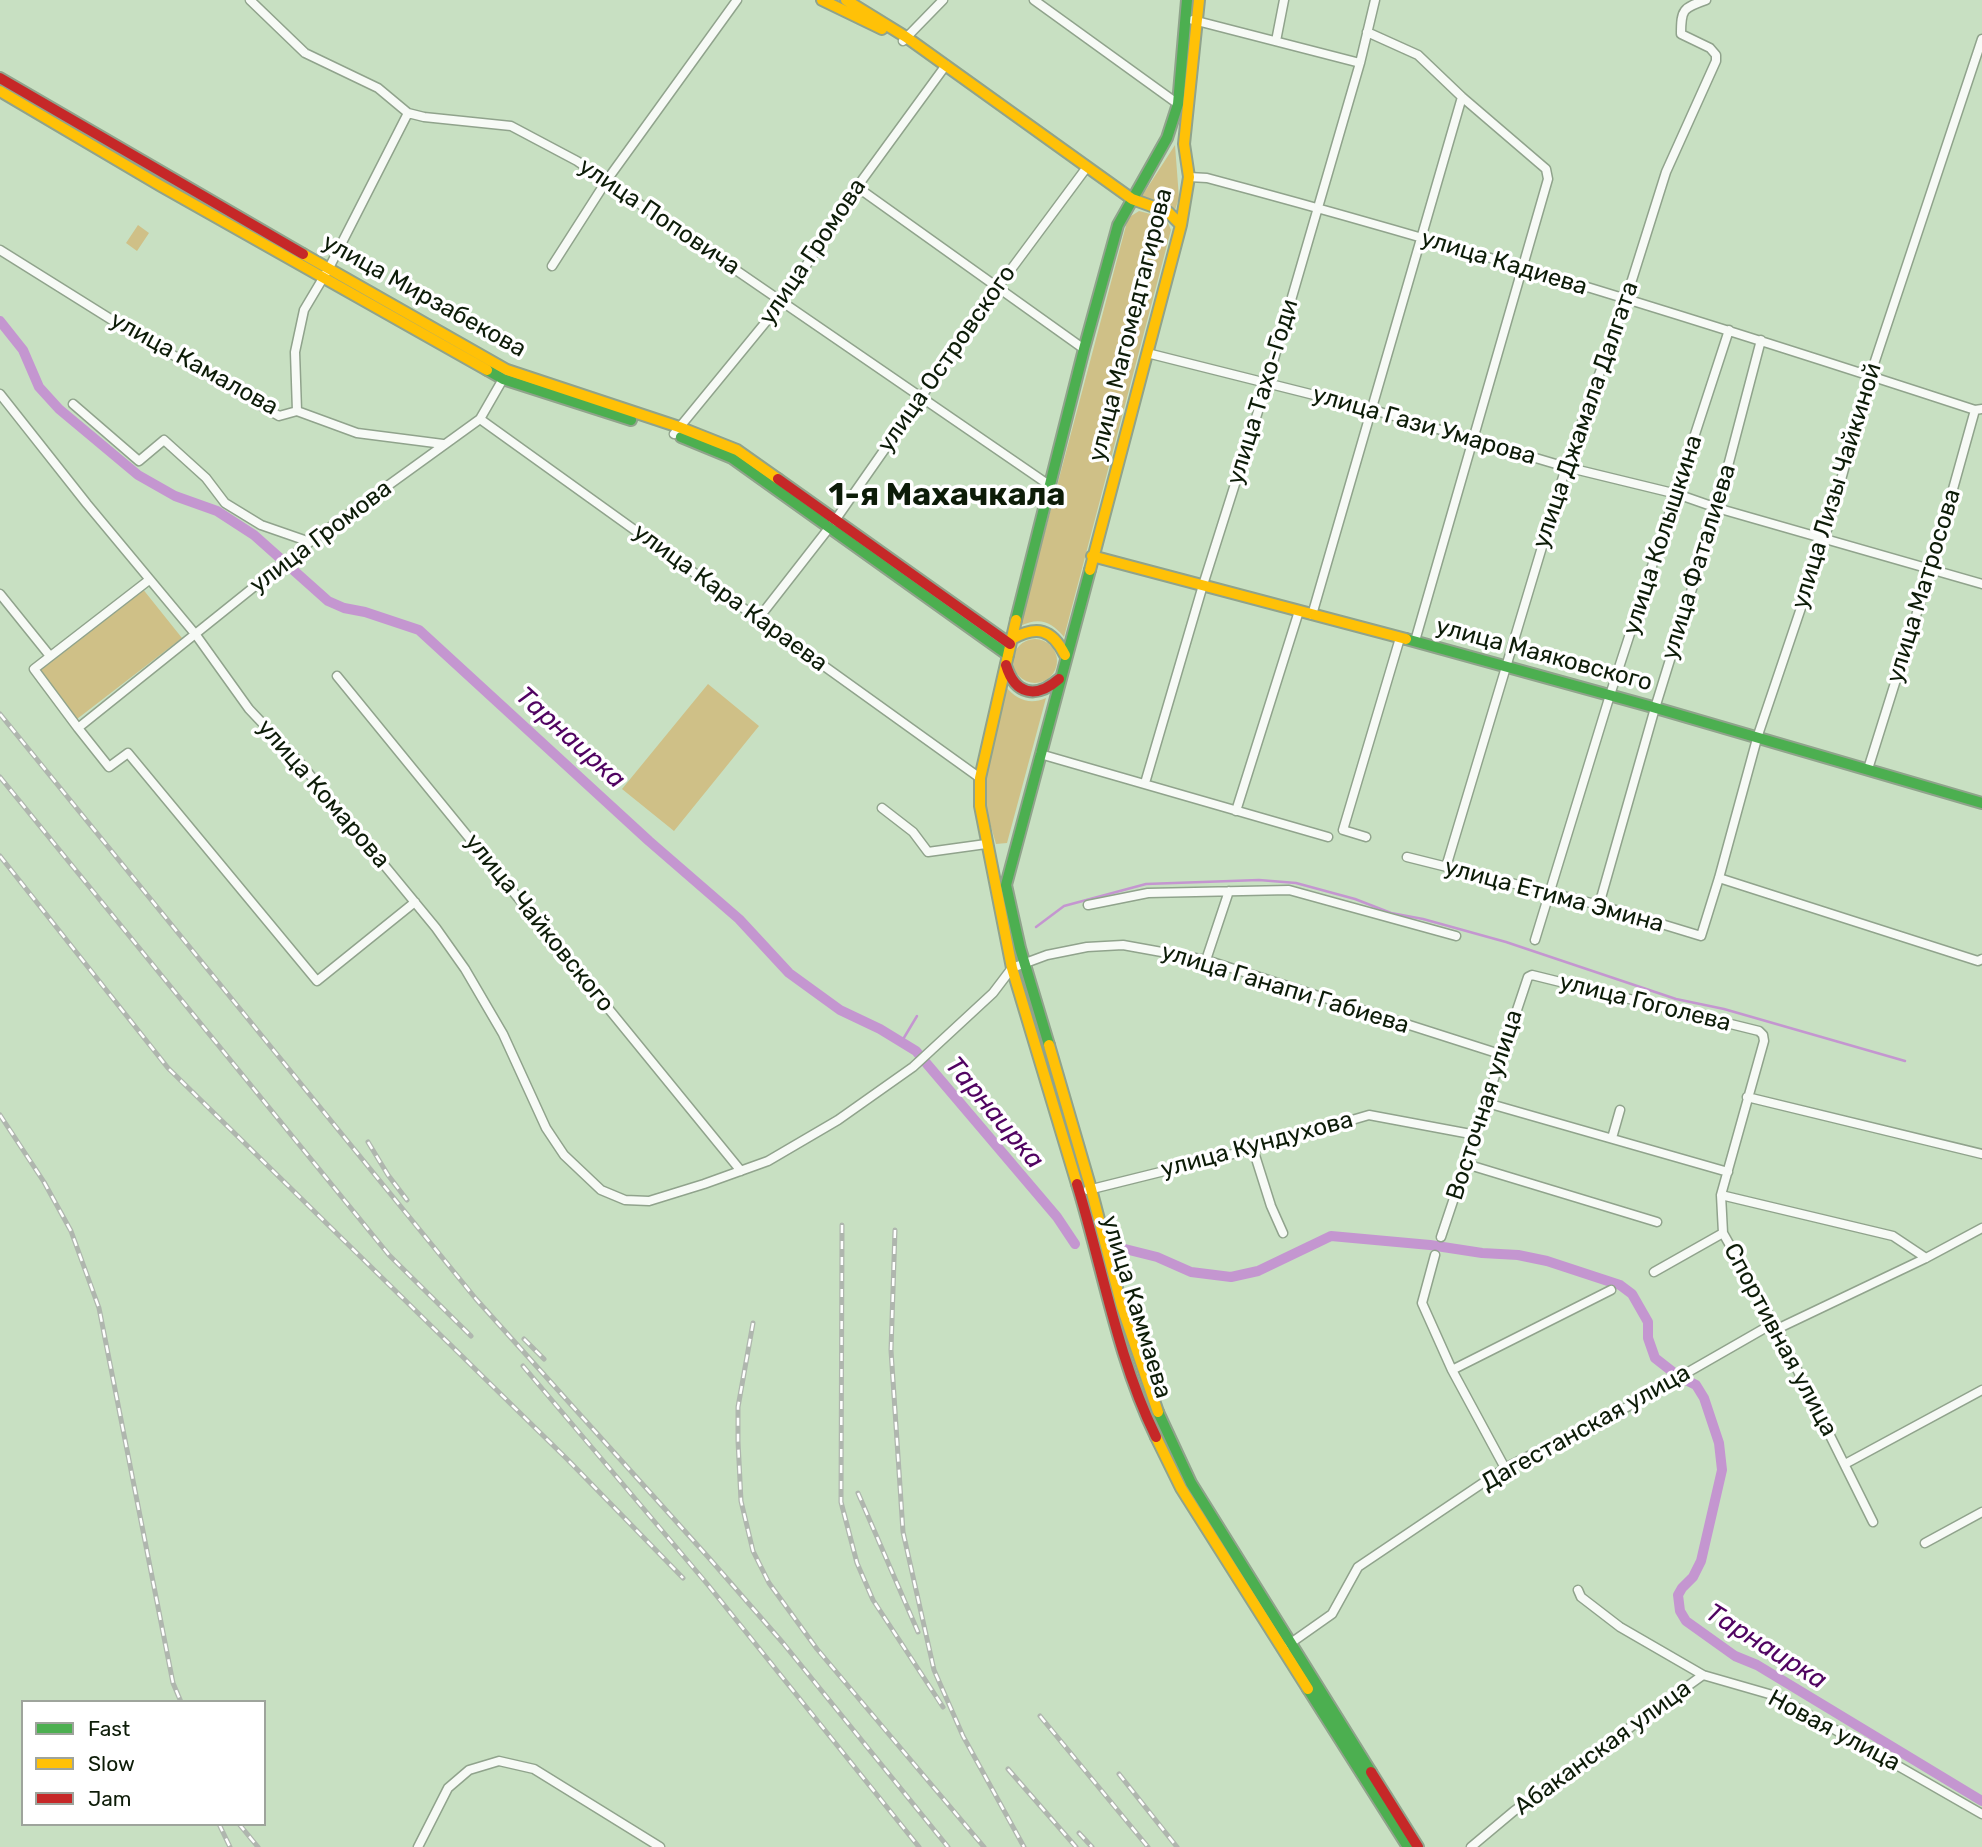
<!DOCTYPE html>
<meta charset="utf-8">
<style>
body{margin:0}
#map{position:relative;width:1982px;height:1847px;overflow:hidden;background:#c8e0c2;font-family:Rubik,sans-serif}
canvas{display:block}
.legend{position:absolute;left:21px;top:1700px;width:245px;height:126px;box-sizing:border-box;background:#fff;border:2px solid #9ea49c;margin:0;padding:9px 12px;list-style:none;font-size:21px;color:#0d1c08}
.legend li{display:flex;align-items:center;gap:14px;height:35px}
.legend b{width:35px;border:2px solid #9ea49c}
</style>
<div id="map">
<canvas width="1982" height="1847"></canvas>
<ul class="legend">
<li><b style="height:9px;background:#4caf50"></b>Fast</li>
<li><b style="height:9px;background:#ffc107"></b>Slow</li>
<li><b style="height:9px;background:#c62828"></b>Jam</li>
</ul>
</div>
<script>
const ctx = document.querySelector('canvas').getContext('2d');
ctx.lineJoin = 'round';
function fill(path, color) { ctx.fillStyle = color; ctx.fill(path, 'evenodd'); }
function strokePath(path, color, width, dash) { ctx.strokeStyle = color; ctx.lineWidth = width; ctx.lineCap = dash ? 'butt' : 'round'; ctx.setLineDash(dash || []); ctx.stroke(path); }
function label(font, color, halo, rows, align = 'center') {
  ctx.font = font + ' Rubik,sans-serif'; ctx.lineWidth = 7; ctx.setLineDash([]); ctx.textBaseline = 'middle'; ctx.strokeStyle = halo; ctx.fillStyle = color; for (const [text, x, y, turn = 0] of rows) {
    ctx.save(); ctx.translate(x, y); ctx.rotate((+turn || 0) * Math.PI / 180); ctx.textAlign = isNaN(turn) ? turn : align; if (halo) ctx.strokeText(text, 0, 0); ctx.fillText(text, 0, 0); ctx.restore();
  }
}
fill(new Path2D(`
 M1175 145 1179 198 1175 210 1142 196Z
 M1139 211 1166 218 1171 230 1064 637C1051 621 1039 617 1020 626L1128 218Z
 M138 225 149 233 137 251 126 243Z
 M142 588 182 638 77 719 38 669Z
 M1013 661a22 22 0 1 1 44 0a22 22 0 1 1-44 0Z
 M708 684 759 726 674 831 622 789Z
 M1006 687C1017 700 1030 705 1046 698L1007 843 996 844 985 806 986 776Z`), '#cfc087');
strokePath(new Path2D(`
 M1036 927 1064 906 1146 884 1259 880 1296 883 1355 899 1391 913 1423 919 1506 942 1676 999 1724 1009 1905 1061
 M902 1041 917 1016`), '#c496d0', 2.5);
strokePath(new Path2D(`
 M0 321 23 350 39 387 59 409 138 475 175 496 217 511 254 535 328 601 344 608 365 612 419 630 649 841 739 919 789 973 840 1010 880 1029 916 1051 1057 1217 1075 1244
 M1125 1249 1157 1257 1191 1272 1231 1277 1258 1271 1331 1236 1430 1245 1482 1253 1518 1255 1547 1261 1620 1285 1632 1294 1648 1322V1338L1655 1358 1678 1376 1696 1385 1704 1398 1719 1443 1722 1470 1701 1561 1693 1577 1682 1588 1678 1595 1680 1611 1686 1621 1735 1656 1757 1665 1982 1801`), '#c496d0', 10);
const street = new Path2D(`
 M250 0 305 53 378 88 408 113 424 117 511 126 577 161 1049 485
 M1034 0 1178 104
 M1193 20 1360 63
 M1367 32 1418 55 1462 97 1546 169 1548 179 1415 641
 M903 41 943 0
 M1276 41 1284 0
 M1189 177 1207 178C1466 247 1721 327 1975 410
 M857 187 1084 349
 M0 250 112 320 279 416 297 411 357 433 443 444
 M552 266 607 180 737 0
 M1147 353 1370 409 1566 467 1677 494 1717 508 1982 584
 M0 394 87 504 196 635 249 709 301 764 436 928 465 969 503 1034 546 1128 564 1155 601 1190 625 1200 649 1201 704 1184 768 1161 838 1120 913 1067 993 993 1012 968 1047 955 1087 947 1123 945 1206 960 1503 1055
 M73 404 139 461 164 440 206 478 225 503 261 525 310 542
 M297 411 295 352 304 310 329 268 408 113
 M480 419 980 778
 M674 434 783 301 857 187 946 65
 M149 580 34 669 78 728 310 542 480 419 503 379
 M0 594 50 656
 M1312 615 1462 97
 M758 619 836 519 998 287 1087 167
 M337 676 741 1171
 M78 728 109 767 128 753 317 981 415 902
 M1040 754 1328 837
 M1868 769 1931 568 1975 410 1982 409
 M1145 783 1203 585 1267 383 1360 63 1375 0
 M882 808 913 832 928 852 986 844
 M1236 811 1299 611
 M1366 837 1343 830 1400 638
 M1407 857 1599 905 1701 936 1719 878 1758 735 1825 537 1870 376 1982 39
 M1446 867 1566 467 1626 299 1666 172 1716 61V55L1710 48 1681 34C1681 9 1683 8 1706 0
 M1719 878 1978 961 1982 959
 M1088 905 1148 893 1289 890 1456 936
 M1599 905 1655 708 1717 508 1761 340
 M1535 940 1610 695 1729 330
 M1206 960 1229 891
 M1747 1097 1982 1154
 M1487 1103 1728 1172
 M1612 1138 1620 1110
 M1253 1149 1271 1206 1283 1233
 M1466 1164 1657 1222
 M1088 1190 1253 1149 1369 1115 1476 1135
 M1721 1195 1893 1236 1926 1258
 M1441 1237 1528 977 1532 975 1759 1031 1763 1035 1764 1041 1721 1195 1723 1233 1777 1329 1873 1522
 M1435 1255 1422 1303 1452 1370 1505 1468
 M1654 1272 1723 1233
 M1777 1329 1926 1258 1982 1228
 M1452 1370 1611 1290
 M1845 1464 1982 1390
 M1925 1543 1982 1512
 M1578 1590 1581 1597 1620 1627 1703 1675 1776 1696 1982 1814
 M1288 1645 1332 1614 1358 1567 1505 1468 1629 1406 1772 1324
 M418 1847 448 1788 469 1770 499 1761 534 1769 660 1847
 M1471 1847 1514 1811 1703 1675`);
const fast = new Path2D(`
 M487 370 503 379 631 420
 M681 437 732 458 1008 655
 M1016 620 1084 349 1118 225 1167 138 1178 104 1187 0
 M1406 639 1649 706 1982 803
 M1049 1045 1020 948 1006 885 1090 570
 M1158 1412 1191 1483 1371 1772
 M1308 1689 1408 1847`);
const slow = new Path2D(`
 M822 0 882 29
 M846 0 906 37 1132 199 1168 212 1181 225
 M0 91 161 186 487 370
 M303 254 507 370 679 427 737 450 778 479
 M1092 556 1406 639
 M1090 570 1181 225 1189 177 1184 144 1199 0
 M1016 620 980 778V806L1012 968 1077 1184
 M1012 639C1037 625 1052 629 1065 655
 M1049 1045 1091 1189 1122 1307 1158 1412
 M1156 1437 1181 1488 1308 1689`);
const jam = new Path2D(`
 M0 78 303 254
 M778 479 1010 644
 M1006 665C1015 695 1036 699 1059 679
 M1077 1184C1103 1269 1117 1357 1156 1437
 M1371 1772 1418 1847`);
strokePath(street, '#90a38c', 11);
strokePath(fast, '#90a38c', 14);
strokePath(slow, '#90a38c', 14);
strokePath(jam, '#90a38c', 14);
strokePath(street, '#f7faf6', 8);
strokePath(fast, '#4caf50', 10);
strokePath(slow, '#ffc107', 10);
strokePath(jam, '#c62828', 10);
const rail = new Path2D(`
 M0 714 476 1299 709 1558 783 1643 948 1847
 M0 777 389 1255 471 1336
 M0 856 168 1068 568 1460 683 1578
 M0 1115 44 1182 71 1231 99 1308 173 1683 181 1702
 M368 1142 388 1175 407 1200
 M842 1225 841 1502 857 1563 873 1600 943 1707
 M895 1230 891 1350 903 1532 934 1670 963 1736 1024 1847
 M753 1323 738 1407V1441L741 1501 753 1551 769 1583 817 1649 984 1847
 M524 1339 544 1359
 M523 1366 708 1585 919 1847
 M858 1493 918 1632
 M1040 1716 1148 1847
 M1008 1769 1076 1847
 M1119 1774 1177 1847
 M219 1824 230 1847
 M239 1824 258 1847
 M1079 1833 1092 1847`);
strokePath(rail, '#afb6ae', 5);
strokePath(rail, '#fff', 2.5, [8]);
label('24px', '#0d1c08', '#fff', [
 ["улица Поповича",659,217,34],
 ["улица Громова",813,252,-56],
 ["улица Кадиева",1504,263,17],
 ["улица Мирзабекова",424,296,29],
 ["улица Магомедтагирова",1131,325,-76],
 ["улица Островского",947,359,-55],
 ["улица Камалова",194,364,29],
 ["улица Тахо-Годи",1263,392,-73],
 ["улица Джамала Далгата",1586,415,-71],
 ["улица Гази Умарова",1424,426,16],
 ["улица Лизы Чайкиной",1837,486,-73],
 ["улица Колышкина",1663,535,-72],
 ["улица Громова",321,537,-37],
 ["улица Фаталиева",1699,562,-73],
 ["улица Матросова",1924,586,-73],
 ["улица Кара Караева",730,598,36],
 ["улица Маяковского",1544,655,15],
 ["улица Комарова",323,794,49],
 ["улица Етима Эмина",1554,896,15],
 ["улица Чайковского",539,923,51],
 ["улица Ганапи Габиева",1285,989,17],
 ["улица Гоголева",1645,1003,14],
 ["Восточная улица",1485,1105,-72],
 ["улица Кундухова",1257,1145,-15],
 ["улица Каммаева",1136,1307,73],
 ["Спортивная улица",1780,1340,62],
 ["Дагестанская улица",1586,1428,-29],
 ["Новая улица",1834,1731,28],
 ["Абаканская улица",1603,1748,-36]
]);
label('italic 26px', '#500361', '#fff', [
 ["Тарнаирка",570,738,42],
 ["Тарнаирка",994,1113,50],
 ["Тарнаирка",1766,1647,32]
]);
label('bold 32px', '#0d1c08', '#fff', [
 ["1-я Махачкала",947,496]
]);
</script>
